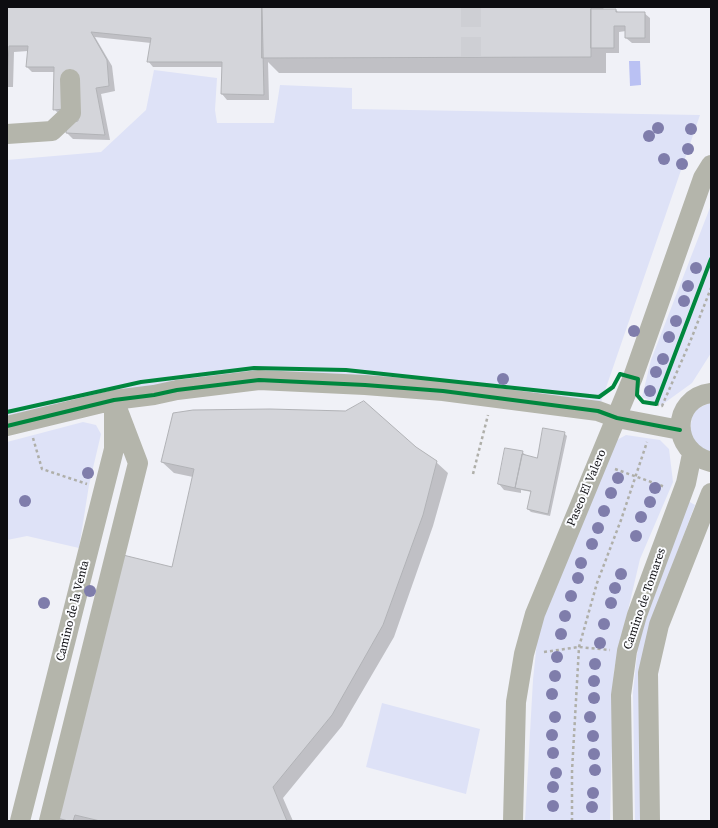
<!DOCTYPE html>
<style>
body{margin:0}
#map{position:relative;width:718px;height:828px;overflow:hidden;background:#f0f1f7;font-family:"Source Serif 4",serif}
canvas{display:block}
.frame{position:absolute;inset:0;border:8px solid #0d0d11;pointer-events:none}
</style>
<div id="map">
<canvas width="718" height="828"></canvas>
<div class="frame"></div>
</div>
<script>
const ctx = document.querySelector('canvas').getContext('2d');
ctx.lineJoin = 'round';
function fill(path, color) { ctx.fillStyle = color; ctx.fill(path, 'evenodd'); }
function strokePath(path, color, width, dash) { ctx.strokeStyle = color; ctx.lineWidth = width; ctx.lineCap = dash ? 'butt' : 'round'; ctx.setLineDash(dash || []); ctx.stroke(path); }
function label(font, color, halo, rows, align = 'center') {
  ctx.font = font + ' "Source Serif 4",serif'; ctx.lineWidth = 4; ctx.setLineDash([]); ctx.textBaseline = 'middle'; ctx.strokeStyle = halo; ctx.fillStyle = color; for (const [text, x, y, turn = 0] of rows) {
    ctx.save(); ctx.translate(x, y); ctx.rotate((+turn || 0) * Math.PI / 180); ctx.textAlign = isNaN(turn) ? turn : align; if (halo) ctx.strokeText(text, 0, 0); ctx.fillText(text, 0, 0); ctx.restore();
  }
}
fill(new Path2D(`
 M154 70 217 78 215 110 217 123H274L280 85 352 88V109L700 115 598 411 259 380 7 426V160L101 152 146 110Z
 M711 205V353L692 383 663 404 662 406 642 397 651 360Z
 M711 402V452L698 446 690 432 692 416 697 409Z
 M83 422 96 425 101 434 89 485 79 548 27 536 7 540V442Z
 M626 435 660 440 669 449 673 482 640 559 614 670 610 821H525L533 680 540 612 617 440Z
 M688 501 695 505 657 606 642 821H635L633 692 638 646 649 607Z
 M382 703 480 729 466 794 366 767Z`), '#dee2f7');
fill(new Path2D(`
 M629 61H640L641 85 630 86Z`), '#bac1f3');
fill(new Path2D(`
 M7 7H602L605 10H616L619 13H644L650 18V43H632L626 38V31L619 32V53H606V73H279L268 62 269 100H227L222 94 223 67H153L148 61 151 43 95 37 112 66 115 91 101 94 110 140 73 139 67 133 79 122 77 79 60 115 54 109 55 72H32L27 67 28 51 14 52 13 87H7Z
 M564 433 567 436 550 516 531 512 528 509 532 492 521 490V493L504 490 499 484 522 452 527 456 538 459Z
 M416 448 436 462 448 473 433 526 394 637 342 726 283 798 293 821H59L55 817 172 569 193 477 174 473 162 462Z`), '#0003');
const building = new Path2D(`
 M7 7H262L264 95 221 94 222 62H147L151 38 91 32 107 60 109 86 96 88 105 135 66 133 67 123 78 121 76 73 64 109 53 110 54 67H26L28 46H9L7 81Z
 M262 7H591V57L262 58Z
 M591 9H616V12H645V38H625V26H614V48H591Z
 M364 401 416 447 437 461 423 515 383 625 332 715 273 787 287 821H100L75 815 73 821H68L54 817 123 555 172 567 194 469 161 462 173 413 193 410 270 409 345 411Z
 M543 428 565 432 548 514 527 509 531 491 515 488 522 454 537 458Z
 M505 448 523 451 515 488 498 484Z`);
fill(building, '#d4d5da');
strokePath(building, '#b1b2b6', 1);
strokePath(new Path2D(`
 M471 7V57`), '#cecfd4', 20, [20, 10]);
strokePath(new Path2D(`
 M656 404 662 406 690 342 711 288
 M33 438 42 469 87 484
 M615 469 665 487
 M473 474 488 415
 M544 652 579 647 610 650
 M572 821V771L579 647 597 583 621 520 647 442`), '#afafa9', 2.5, [3, 3]);
strokePath(new Path2D(`
 M7 134 52 131 71 113 70 79
 M711 393C671 398 670 452 711 462
 M7 426 114 400 154 395 177 390 259 380 365 385 443 391 598 411 617 418 680 430
 M20 821 114 449V412
 M49 821 138 463 114 400
 M513 821 516 702 524 654 535 614 633 377 703 178 711 165
 M623 821 621 695 627 651 637 615 686 483 692 454
 M650 821 648 673 659 625 711 493`), '#b4b5ab', 20);
strokePath(new Path2D(`
 M7 412 141 382 254 368 346 370 599 397 613 387 620 374 638 379 637 395 643 402 656 404 711 259
 M7 426 114 400 154 395 177 390 259 380 365 385 443 391 598 411 617 418 680 430`), '#00873e', 4);
ctx.fillStyle = '#7f7dab';
for (const [x, y] of [
 [658,128],
 [691,129],
 [649,136],
 [688,149],
 [664,159],
 [682,164],
 [696,268],
 [688,286],
 [684,301],
 [676,321],
 [634,331],
 [669,337],
 [663,359],
 [656,372],
 [503,379],
 [650,391],
 [88,473],
 [618,478],
 [655,488],
 [611,493],
 [25,501],
 [650,502],
 [604,511],
 [641,517],
 [598,528],
 [636,536],
 [592,544],
 [581,563],
 [621,574],
 [578,578],
 [615,588],
 [90,591],
 [571,596],
 [44,603],
 [611,603],
 [565,616],
 [604,624],
 [561,634],
 [600,643],
 [557,657],
 [595,664],
 [555,676],
 [594,681],
 [552,694],
 [594,698],
 [555,717],
 [590,717],
 [552,735],
 [593,736],
 [553,753],
 [594,754],
 [595,770],
 [556,773],
 [553,787],
 [593,793],
 [553,806],
 [592,807]
]) { ctx.beginPath(); ctx.arc(x, y, 6, 0, 2 * Math.PI); ctx.fill(); }
label('12px', '#0d0d11', '#fcfdff', [
 ["Paseo El Valero",587,488,-67],
 ["Camino de Tomares",645,599,-71],
 ["Camino de la Venta",73,611,-76]
]);
</script>
